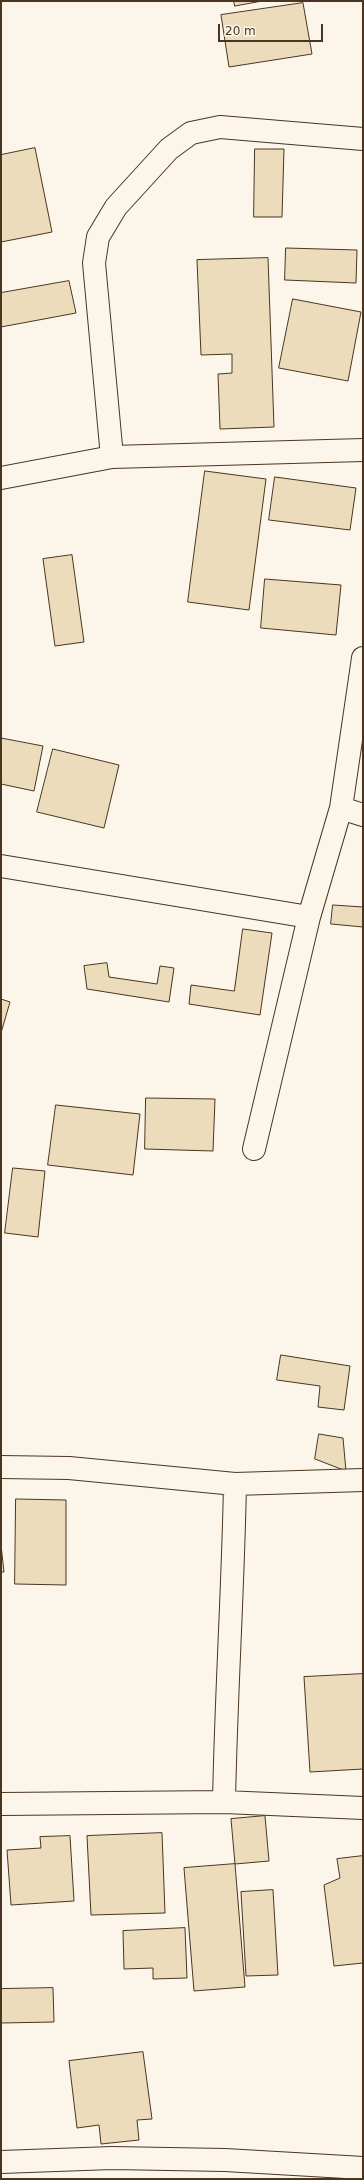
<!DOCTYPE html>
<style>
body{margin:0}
#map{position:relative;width:364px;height:2180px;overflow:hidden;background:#fbf6e9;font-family:"DejaVu Sans",sans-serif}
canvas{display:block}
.frame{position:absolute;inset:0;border:2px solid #4a3520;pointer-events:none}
.scale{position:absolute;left:218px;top:24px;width:105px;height:18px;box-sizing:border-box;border:2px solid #4a3520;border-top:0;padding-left:5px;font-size:12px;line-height:14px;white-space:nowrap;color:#4a3520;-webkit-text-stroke:3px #fbf6e9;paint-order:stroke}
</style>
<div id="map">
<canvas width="364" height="2180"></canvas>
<div class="frame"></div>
<div class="scale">20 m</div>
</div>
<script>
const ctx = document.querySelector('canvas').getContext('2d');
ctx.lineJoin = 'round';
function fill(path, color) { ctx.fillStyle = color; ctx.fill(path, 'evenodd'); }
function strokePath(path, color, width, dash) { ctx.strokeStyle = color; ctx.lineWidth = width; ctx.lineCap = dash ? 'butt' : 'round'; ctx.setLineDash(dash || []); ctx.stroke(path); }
const building = new Path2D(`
 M234 1H262L235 6Z
 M303 3 312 54 229 67 221 15Z
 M35 148 52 232 1 242V155Z
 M255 149H284L282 217H254Z
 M286 248 357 250 356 283 285 280Z
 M268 258 274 427 220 429 218 374 232 373V354L201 355 197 260Z
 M69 281 76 313 1 327V293Z
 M293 299 361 312 348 381 279 368Z
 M205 471 266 479 249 610 188 602Z
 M275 477 356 488 350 530 269 520Z
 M72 555 84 642 55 646 43 559Z
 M265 579 341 585 336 635 261 628Z
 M1 738 43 746 34 791 1 784Z
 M53 749 119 765 104 828 37 812Z
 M333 905 363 907V927L331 924Z
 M243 929 272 933 260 1015 189 1004 191 985 234 991Z
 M107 963 109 977 157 984 160 966 174 968 169 1002 87 989 84 966Z
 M1 999 10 1002 1 1033Z
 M146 1098 215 1099 213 1151 145 1149Z
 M56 1105 140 1114 133 1175 48 1165Z
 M13 1168 45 1171 38 1237 5 1233Z
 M281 1355 350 1366 344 1410 318 1407 320 1386 277 1380Z
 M319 1434 343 1438 346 1471 315 1459Z
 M16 1499 66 1500V1585L15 1584Z
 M1 1545 4 1572H1Z
 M363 1674V1769L310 1772 304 1677Z
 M265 1816 269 1861 235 1864 231 1819Z
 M162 1833 165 1913 91 1915 87 1836Z
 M70 1836 74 1901 11 1905 7 1850 41 1848 40 1837Z
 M363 1856V1963L334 1966 324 1885 340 1878 337 1859Z
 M235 1864 245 1987 194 1991 184 1868Z
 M273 1890 278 1975 246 1976 241 1892Z
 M185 1928 187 1978 153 1979V1968L124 1969 123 1931Z
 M53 1988 54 2022 1 2023V1989Z
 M143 2052 152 2119 137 2120 139 2140 101 2144 99 2125 77 2128 69 2061Z`);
fill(building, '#ecdcbc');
strokePath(building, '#4a3520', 1);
const minor = new Path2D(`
 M112 457 94 263 98 237 116 207 169 149 191 133 220 127 363 139
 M1 478 112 457 363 450
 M341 808 363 815
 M1 866 309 917
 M254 1149 309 917 341 808 363 658
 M1 1467 69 1468 235 1484 363 1480
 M224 1802C226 1696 233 1590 235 1484
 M1 1804 224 1802 363 1808
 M1 2162 112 2158 225 2160 363 2168`);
strokePath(minor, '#4a3520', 24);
strokePath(minor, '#fbf6e9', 22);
</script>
